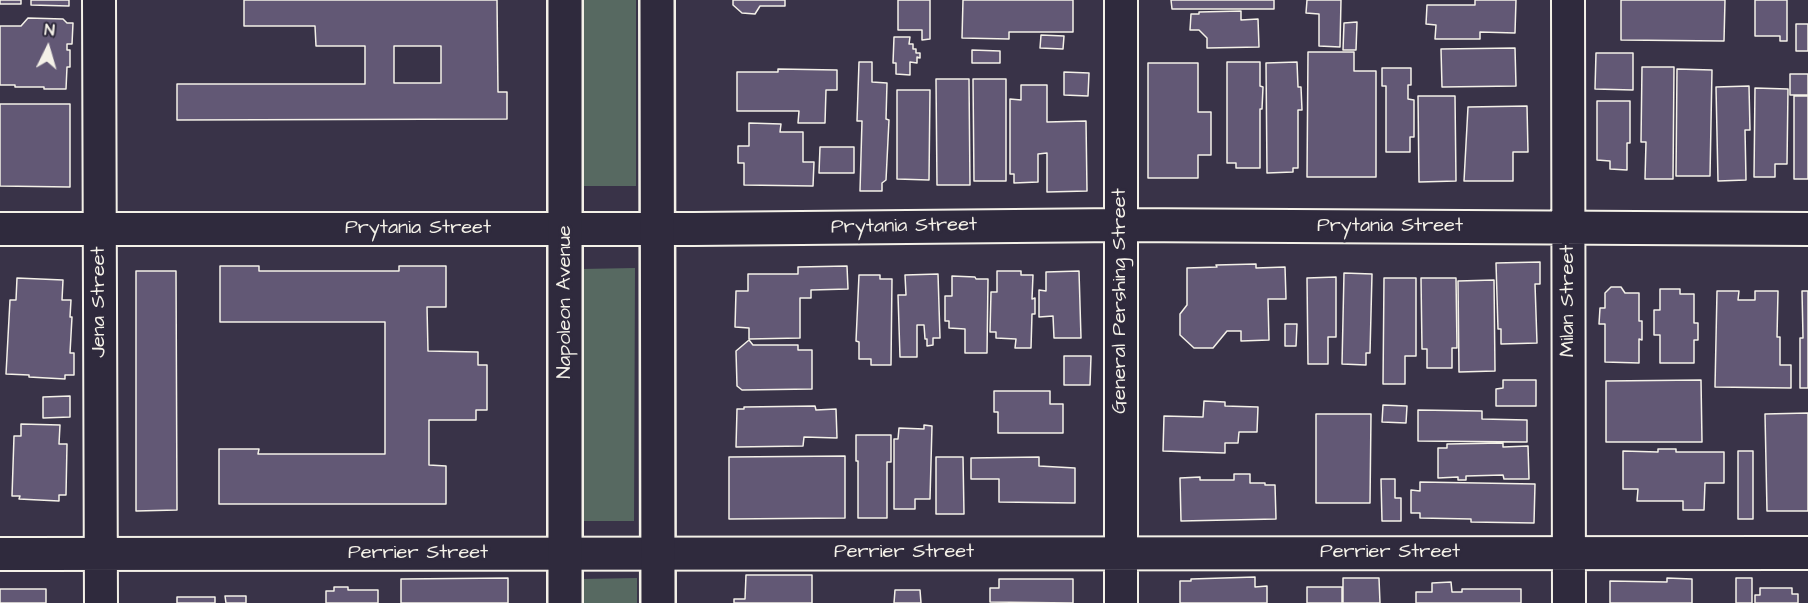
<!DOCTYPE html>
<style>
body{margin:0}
#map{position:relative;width:1808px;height:603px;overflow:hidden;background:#393348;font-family:"Architects Daughter",sans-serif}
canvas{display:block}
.north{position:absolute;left:18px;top:18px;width:60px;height:60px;-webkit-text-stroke:4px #2f2a3d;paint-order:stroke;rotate:5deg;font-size:16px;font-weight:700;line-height:24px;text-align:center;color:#f4f1e8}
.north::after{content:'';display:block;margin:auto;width:21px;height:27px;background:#f4f1e8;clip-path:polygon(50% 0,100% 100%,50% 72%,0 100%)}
</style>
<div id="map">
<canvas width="1808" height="603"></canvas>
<div class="north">N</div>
</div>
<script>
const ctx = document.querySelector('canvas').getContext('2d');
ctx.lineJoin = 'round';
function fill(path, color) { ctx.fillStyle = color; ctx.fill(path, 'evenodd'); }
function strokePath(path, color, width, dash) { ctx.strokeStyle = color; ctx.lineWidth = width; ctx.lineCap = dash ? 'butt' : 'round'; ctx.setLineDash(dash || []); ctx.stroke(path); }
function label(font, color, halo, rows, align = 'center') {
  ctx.font = font + ' "Architects Daughter",sans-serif'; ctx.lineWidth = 6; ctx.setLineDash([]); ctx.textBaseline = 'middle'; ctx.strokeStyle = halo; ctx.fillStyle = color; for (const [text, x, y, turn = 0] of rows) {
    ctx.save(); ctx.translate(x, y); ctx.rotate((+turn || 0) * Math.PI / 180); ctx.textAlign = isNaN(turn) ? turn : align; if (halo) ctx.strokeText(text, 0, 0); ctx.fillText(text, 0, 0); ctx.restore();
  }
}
fill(new Path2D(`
 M579 0H636V186H580Z
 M635 268 634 521H580L581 269Z
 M637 578V603H580V579Z`), '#576961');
const building = new Path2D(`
 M0 0H21V4H0Z
 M31 0H69V6L31 5Z
 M244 0H497L498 92H507V119L177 120V84H365V46H316L315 26H244ZM394 46H441V83H394Z
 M733 0H785V6H760L755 14 742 13 733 5Z
 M898 0H930V39L922 40V30H898Z
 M963 0H1073V32H1009V39L962 38Z
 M1171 0H1274V9H1172Z
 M1307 0H1341L1340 47 1319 46V14L1306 13Z
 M1475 0H1516L1515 33 1480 32V39H1435L1436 25 1426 24 1427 5H1475Z
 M1621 0H1725L1724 41 1621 40Z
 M1755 0H1787V41H1780V36H1755Z
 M1241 11V20L1258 19 1259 47 1207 48V38L1199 30H1190L1191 14H1199V12Z
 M28 18 63 19 67 23H73L72 44H67V50H70V67H67L66 89H44V87H15V85H0V26H21Z
 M1357 22 1356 50H1343L1344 23Z
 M1796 24H1808V51H1796Z
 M1041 35 1064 36 1063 49 1040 48Z
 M894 37H910L909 44H913V49H916V53H920V58L917 57V63L910 62V75L896 74V63H893Z
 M1515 48 1516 86 1442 87 1441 49Z
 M972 50 1000 51V63H972Z
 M1308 52H1354V71H1376V177H1307Z
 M1596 53H1633V90L1595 89Z
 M859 62H872V82L887 83 886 119 889 120 886 180 882 183V191H860L862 121H857Z
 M1227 62H1260V86L1263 87 1262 109H1260V168H1236V163H1227Z
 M1297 62 1298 87H1301L1302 110H1298V168H1293V172L1267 173 1266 63Z
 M1148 63H1198V112H1211V155H1198V178H1148Z
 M1642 67H1674L1673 179H1645L1646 142H1641Z
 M1382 68H1411V85H1408V99L1414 100V137H1410V152H1386V86H1382Z
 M778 69 837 70V90H826L825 123H798L799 111H737V72H778Z
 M1677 69 1712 70 1710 176H1676Z
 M1064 72 1089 73 1088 96 1064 95Z
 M1790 74H1808V95H1790Z
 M936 79H969L970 185H937Z
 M973 79H1006V181H974Z
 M1021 85H1047V122L1086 121 1087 191 1047 192V153L1038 154V182L1014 183V174H1010V99L1021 100Z
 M1749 86 1750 130H1745L1746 180 1718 181 1716 87Z
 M1755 88 1788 89 1787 164H1775V177H1754Z
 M897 90H930L929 180 897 179Z
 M1418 96H1455L1456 181 1419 182Z
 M1794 96H1808V179H1794Z
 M1597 101H1630V143H1627V170L1610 169V161L1597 160Z
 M0 104H70V187L0 186Z
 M1527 106 1528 152H1513V181H1464L1468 107Z
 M749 123 781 124 780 132H803V162H814L813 186 744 185V163H738V146H749Z
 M820 147H854V173H819Z
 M1540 262V284H1535L1537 343 1501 344V329H1498L1496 263Z
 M1256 264V268L1285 267 1286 299H1268L1269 340 1241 341V331H1227L1213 348H1194L1180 335V314L1187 305V268L1217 267 1216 265Z
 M220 266H259V271H399V266H446V307H427L428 351 478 352V365H487V410H476V420H429V465L446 466V504H219V449H259L258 454H385V322H220Z
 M847 266 848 289 811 290V298H800V338L749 339V328L735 327 736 291H748V274H798V267Z
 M136 271H176L177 510 136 511Z
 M997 271H1021V275H1033L1032 299 1035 298V314H1032L1031 348H1015L1016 339 996 338V332H990L991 292H997Z
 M1079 271 1081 338H1054L1053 316 1039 317V290L1046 291V272Z
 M1344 273 1372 274 1370 353H1366V365L1342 364Z
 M938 274 940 338H933V345L927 346V339H925L924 325H917V357H900L898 295H906L905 275Z
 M859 275H880V279H892L891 365H871V359H859V342L856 341Z
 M952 276 975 277 976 279H988L987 353H965V329L949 328V321H945V296H952Z
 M1336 277V337H1328V364H1308L1307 278Z
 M17 278 63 280 62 300H71L70 317H72L70 353H74V375H65V379L29 377V375L6 374 10 300H16Z
 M1384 278H1416V356H1405V384H1383Z
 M1421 278H1456L1457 348H1452V368H1427V349H1422Z
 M1494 280 1495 371 1459 372 1458 281Z
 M1611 287H1621L1625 293H1639V321H1642V340L1639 339V363L1605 362V324H1599L1600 308H1605V293Z
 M1660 289H1680V294H1694V323H1698V340H1694V363H1660V335H1654V310H1660Z
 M1717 291H1739L1738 300H1755V291H1778L1777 337H1780V365H1791V388L1715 387Z
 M1802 291H1808V388H1800V338H1803Z
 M1285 324H1297L1296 346H1285Z
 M749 340 753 345H798V350H812V389L742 390 737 386 736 351Z
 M1064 356H1091L1090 385H1064Z
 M1503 380H1536V406H1496V389L1503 388Z
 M1701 380 1702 442H1606V381Z
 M994 391H1050V404H1063V433H998V412H994Z
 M70 396V417L43 418V397Z
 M1204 401 1225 402V406L1258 407 1257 432H1239L1238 443H1225V453L1163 451 1164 416 1203 417Z
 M1383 405 1407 406 1406 423 1382 422Z
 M815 406 816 410 836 409 837 438 804 437 803 446 736 447 737 409H744V407Z
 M1418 410 1482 411V419L1527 420V442L1418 441Z
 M1808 413V511H1767L1765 414Z
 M1316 414H1371L1370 503H1316Z
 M21 424 60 425 59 444H67L66 495H59V501L19 499 20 496H12L14 436H21Z
 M924 425 932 426 930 499H915V509H894V439H898L899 428 924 429Z
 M856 435H891V462H887V518H858V461H856Z
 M1503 443V447L1528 446 1529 479H1504L1503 475 1466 476V480H1458V477L1438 478V448H1447V444Z
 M1658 449H1676V452H1724V483H1705L1704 510H1683V501H1637L1638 489H1623V451L1658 452Z
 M1738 451H1753V519H1738Z
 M845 456V518L729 519V457Z
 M936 457H963L964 514H936Z
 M1039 457V466L1075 468V503L999 502V479H971V458Z
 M1234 474H1250V483H1265V485H1275L1276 519 1181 521 1180 478 1200 477V480H1234Z
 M1381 479H1395V498H1401V521H1382Z
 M1420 482 1535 484 1534 523 1471 522V519L1420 518V513H1411V490L1420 491Z
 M746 575H812V603H734V599H745Z
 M1255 577V587L1267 586V603H1180V581H1191V579Z
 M508 578V603H401V579Z
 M1343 578H1379L1380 603H1343Z
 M1667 578 1692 579V603H1610V581L1667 582Z
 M1736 578H1752V603H1736Z
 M999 579H1073V603L990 602V588H999Z
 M1451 582 1452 592H1462V589H1521V603H1416V592H1432V583Z
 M334 587H348V590H378V603H326V591H334Z
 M1307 587H1342V603H1307Z
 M1760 588H1792V594H1798V603H1755V595H1760Z
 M0 589H46V603H0Z
 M895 590H920L921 603H894Z
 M225 596H246V603H226Z
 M177 597H215V603H177Z`);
fill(building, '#625875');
strokePath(building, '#f4f1e8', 1.5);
const minor = new Path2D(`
 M99 0 101 603
 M1121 0V603
 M1568 0 1569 603
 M0 229H694L1121 225 1808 229
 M0 554 1808 553`);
const tertiary = new Path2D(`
 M565 0V603
 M657 0 658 603`);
strokePath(minor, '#f4f1e8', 36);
strokePath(tertiary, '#f4f1e8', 38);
strokePath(minor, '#2f2a3d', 32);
strokePath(tertiary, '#2f2a3d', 33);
label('20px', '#f4f1e8', '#2f2a3d', [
 ["Prytania Street",904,227,-1],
 ["Prytania Street",1390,227],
 ["Prytania Street",418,229],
 ["General Pershing Street",1121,301,-90],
 ["Milan Street",1569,301,-90],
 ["Jena Street",100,302,-90],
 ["Napoleon Avenue",566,302,-90],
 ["Perrier Street",904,553],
 ["Perrier Street",1390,553],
 ["Perrier Street",418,554]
]);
</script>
